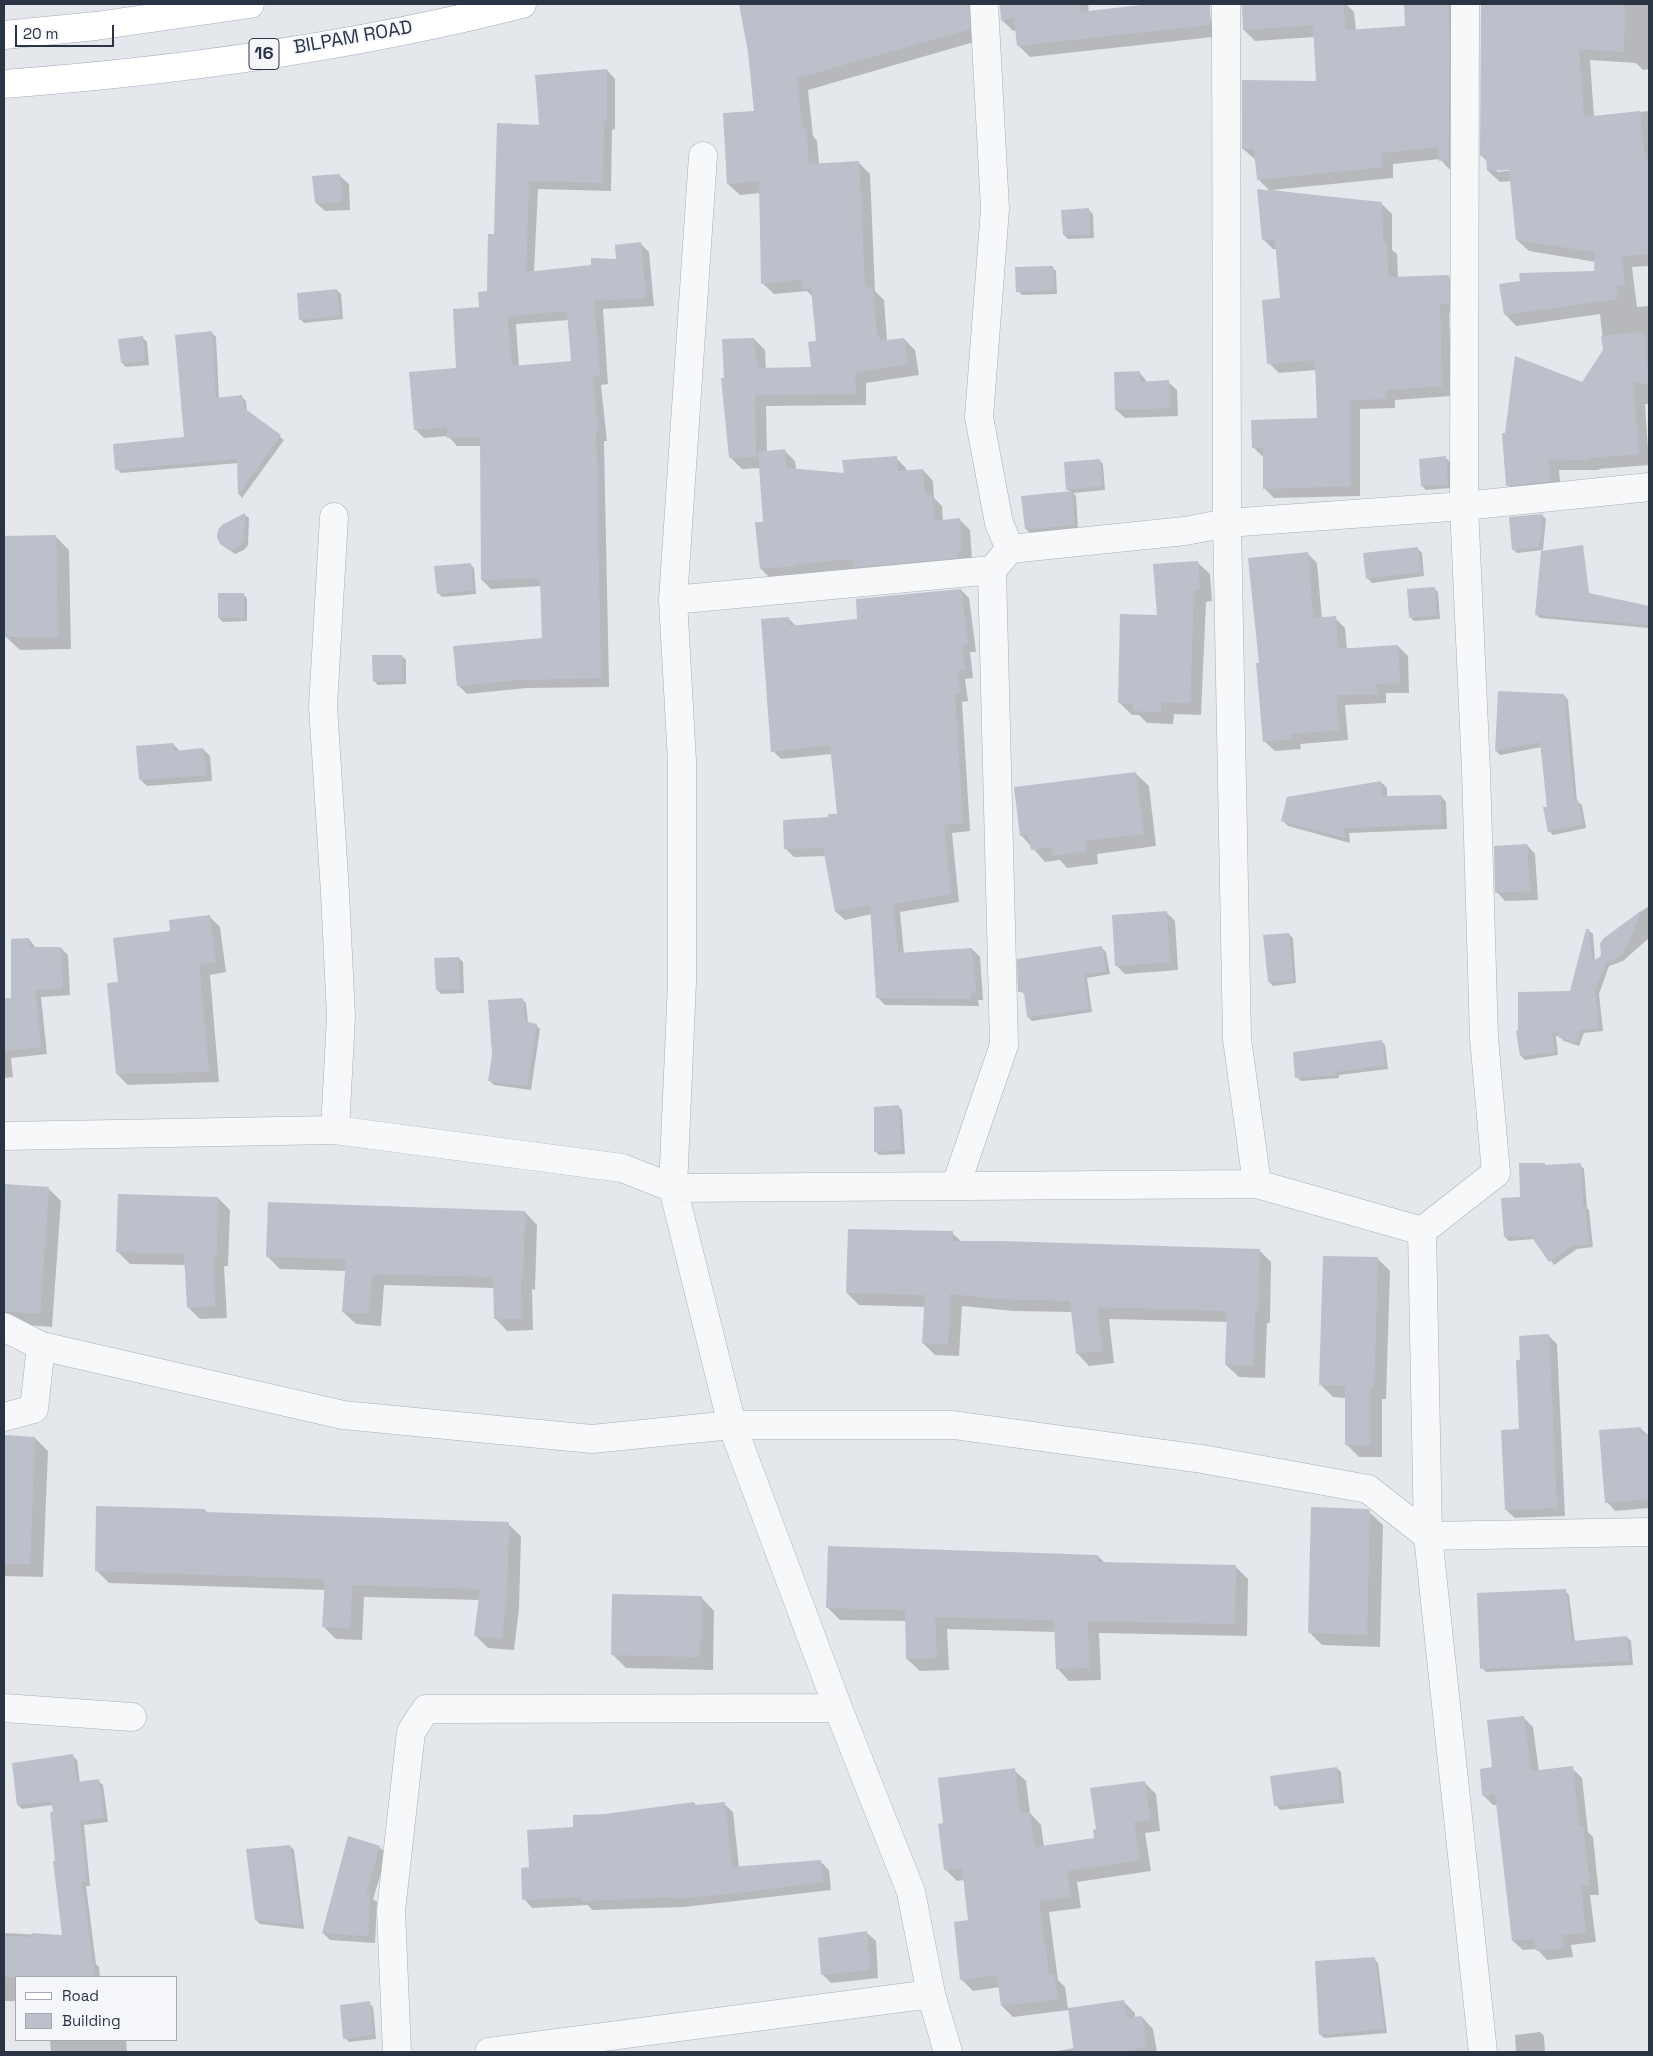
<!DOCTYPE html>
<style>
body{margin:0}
#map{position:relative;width:1653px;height:2056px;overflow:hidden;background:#e4e7ec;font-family:"Space Grotesk",sans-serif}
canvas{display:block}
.frame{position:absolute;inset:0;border:5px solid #2b3445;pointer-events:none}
.legend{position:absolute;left:15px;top:1976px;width:162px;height:65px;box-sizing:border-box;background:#f4f6f9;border:1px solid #a4a8b1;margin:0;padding:6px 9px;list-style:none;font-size:15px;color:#2b3445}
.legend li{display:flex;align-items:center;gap:10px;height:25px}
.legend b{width:25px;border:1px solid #a4a8b1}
.scale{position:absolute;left:15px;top:25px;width:99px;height:22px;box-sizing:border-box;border:2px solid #2b3445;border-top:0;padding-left:6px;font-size:15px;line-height:18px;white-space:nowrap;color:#2b3445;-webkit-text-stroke:4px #f4f6f9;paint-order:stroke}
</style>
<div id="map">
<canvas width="1653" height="2056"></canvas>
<div class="frame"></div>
<ul class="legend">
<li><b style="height:6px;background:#fff"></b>Road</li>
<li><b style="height:14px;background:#bbc0ca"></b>Building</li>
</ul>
<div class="scale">20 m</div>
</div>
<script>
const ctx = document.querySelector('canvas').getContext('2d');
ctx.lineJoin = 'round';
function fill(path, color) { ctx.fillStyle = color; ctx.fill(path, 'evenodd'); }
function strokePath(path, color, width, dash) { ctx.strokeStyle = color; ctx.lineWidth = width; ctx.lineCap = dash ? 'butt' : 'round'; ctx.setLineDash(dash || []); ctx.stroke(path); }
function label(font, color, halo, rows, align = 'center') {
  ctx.font = font + ' "Space Grotesk",sans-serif'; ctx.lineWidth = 4; ctx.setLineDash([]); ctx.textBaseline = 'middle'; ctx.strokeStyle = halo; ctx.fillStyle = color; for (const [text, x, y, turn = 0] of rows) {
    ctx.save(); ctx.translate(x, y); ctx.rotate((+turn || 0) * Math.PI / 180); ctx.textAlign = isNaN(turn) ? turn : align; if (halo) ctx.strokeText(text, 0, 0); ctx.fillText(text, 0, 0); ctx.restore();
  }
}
fill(new Path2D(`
 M740 4H985L981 40 808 90 813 136 817 141 819 164 858 162 870 174 875 291 884 300 887 341 904 339 915 350 919 375 866 383V405L766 406 767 453 785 451 795 461 796 470 845 475 896 458 906 468 907 471 923 470 933 481 934 498 942 506 943 521 960 520 970 530 972 560 805 574V576L771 579 761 569 765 523 760 468 742 469 730 457 725 379 754 339 765 350 766 369 812 368 818 342 813 297 807 291 774 294 762 283 760 193 740 195 728 184 755 112 749 52Z
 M1000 4H1088L1089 13 1142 7V4H1209L1213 37 1030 57 1019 46 1017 30 1013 31 1002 20Z
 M1242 4H1346L1354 12 1356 31 1406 27V4H1467L1451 171 1440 159 1393 164V178L1272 190 1382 204 1392 214V250L1397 254 1398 278 1448 276 1458 286V312L1449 313 1452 396 1395 400V408L1360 409V496L1274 498 1264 488V458L1253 447 1318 419 1317 370 1279 373 1269 363 1282 299 1277 249H1273L1263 239 1270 191 1258 179 1256 160 1243 149 1317 82 1315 37 1255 41 1244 30Z
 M1482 4H1649V69L1643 70 1636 63 1590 60 1594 117 1649 111V266L1632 267 1637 307 1649 306V404H1645L1649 465 1599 469V470H1559L1561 492 1519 497 1508 485 1506 434 1583 383 1604 350 1600 314 1516 326 1505 314 1595 272 1596 262 1529 251 1517 240 1512 181 1500 182 1488 171 1487 161 1482 156ZM1497 169 1516 170 1497 172Z
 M607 70 615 79V129L612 130 611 191 538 189 534 272 592 266 618 261 641 244 649 252 654 306 603 309 608 384 601 385 607 441H604L609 687 527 688 467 694 458 685 543 639 542 586 491 589 482 580V446H457L448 436 424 438 415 429 458 369 480 308 488 293 495 235 541 126ZM569 320 572 362 519 367 516 324Z
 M340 176 349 184 350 210 325 211 316 203Z
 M1089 210 1093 214 1094 238 1068 239 1064 235Z
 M1052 267 1056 271 1057 294 1022 295 1018 291Z
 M337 290 341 294 343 319 304 323 300 319Z
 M212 333 216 337 219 398 242 397 246 401 247 412 284 440 242 498 239 494V463L121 473 117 469 185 439Z
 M143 338 147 342 149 365 126 367 122 363Z
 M1139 372 1148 383 1168 382 1177 390 1178 416 1125 418 1116 410Z
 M1446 458 1450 462 1451 488 1426 490 1422 486Z
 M1099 460 1103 464 1105 490 1073 493 1076 496 1078 529 1030 533 1026 529 1070 492 1067 489Z
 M245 515 249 518 248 545 244 550 235 554 221 544 223 526Z
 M1542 515 1546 519 1543 550 1517 553 1513 549Z
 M56 537 69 550 71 649 20 650 6 637Z
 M1418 549 1422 553 1424 576 1372 583 1368 579Z
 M1307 553 1317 563 1322 619 1335 618 1345 628 1347 649 1398 646 1408 656 1409 693H1386V703L1345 705 1348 740 1300 744 1301 749 1275 751 1264 741 1260 664Z
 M1197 562 1210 574 1212 601 1206 602 1201 715 1174 714 1173 724 1147 723 1139 715H1132L1120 703 1159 617Z
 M470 564 474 568 476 594 442 597 438 593Z
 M1539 584 1649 607V628L1540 618 1536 614Z
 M1434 588 1438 592 1440 619 1414 621 1410 617Z
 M961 590 969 598 976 652H970L973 678 965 679 968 701 962 702 970 831 952 833 959 902 900 912 904 954 972 949 980 957 983 1000H978L979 1006 885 1005 877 997 872 914 845 920 836 912 826 856 794 857 786 849 829 818 838 815 832 754 781 759 773 751 788 618 796 626 859 621Z
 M243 594 247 598V621L223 622 219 618Z
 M402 656 406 660V684L378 685 374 681Z
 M1564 695 1568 700 1577 801 1582 805 1586 828 1553 835 1549 831 1542 747 1500 755 1496 751Z
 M173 744 180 751 203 749 210 756 212 781 147 786 140 779Z
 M1135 773 1149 786 1156 846 1097 854 1098 864 1067 868 1060 860 1045 862 1021 835Z
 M1381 782 1387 788V797L1441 796 1446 802 1447 829 1349 833 1350 843 1288 826 1282 820Z
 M1527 845 1535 854 1538 900 1505 901 1497 892Z
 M1649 906V938L1623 961 1609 966 1599 994 1603 1031 1584 1033 1579 1046 1564 1041 1559 1036H1556L1558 1055 1525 1060 1521 1056 1571 993 1588 930 1593 934 1595 961 1603 957 1605 938Z
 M1167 913 1175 921 1178 970 1125 974 1116 965Z
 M209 916 220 927 226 972 210 975 219 1082 128 1085 117 1074 120 983 172 932Z
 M1289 934 1293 938 1296 983 1273 986 1269 982Z
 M29 939 36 948H61L68 955 70 995 41 997 47 1054 11 1058 13 1077 4 1078V1000L12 999Z
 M1102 948 1106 952 1110 974 1087 978 1092 1012 1032 1021 1028 1017 1026 995 1020 991Z
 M459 958 463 962 464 993 441 994 437 990Z
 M522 999 526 1003 528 1023 536 1025 540 1029 531 1090 494 1085 490 1081Z
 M1381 1041 1385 1045 1388 1069 1339 1075V1078L1301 1081 1297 1077Z
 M898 1106 902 1110 905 1154 879 1155 875 1151Z
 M1545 1164 1546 1166 1580 1165 1584 1169 1587 1208 1589 1210 1593 1247 1577 1249 1554 1265 1535 1239 1509 1241 1505 1237 1521 1198Z
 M4 1185 48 1188 61 1201 52 1327 4 1323Z
 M218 1198 230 1210 228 1266H224L227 1318 200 1319 188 1307 186 1265 130 1264 118 1252Z
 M525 1212 537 1225 535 1290 532 1289 533 1330 507 1331 495 1318 494 1288 384 1285 381 1326 356 1324 343 1312 346 1271 280 1269 267 1256Z
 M952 1233 962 1242 1259 1250 1271 1262 1270 1323H1267L1265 1378 1239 1377 1226 1365 1228 1322 1109 1319 1114 1363 1089 1366 1077 1353 1073 1312 1014 1311 962 1306 959 1356 935 1355 923 1343 926 1307 859 1305 847 1293Z
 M1377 1258 1390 1271 1386 1399H1382V1457H1359L1346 1444V1398L1333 1397 1321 1385Z
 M1549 1336 1557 1344 1565 1516 1515 1518 1506 1510 1520 1431Z
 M1640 1428 1649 1436V1508L1615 1511 1607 1502Z
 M4 1437 35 1438 48 1451 43 1577 4 1576Z
 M205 1510 208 1513 508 1524 521 1536 519 1609 514 1650 488 1648 475 1635 480 1600 364 1597 362 1640 336 1639 323 1626 325 1590 109 1583 96 1570Z
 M1369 1512 1383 1525 1380 1647 1322 1645 1309 1632Z
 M1098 1556 1105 1563 1236 1567 1248 1579 1247 1636 1099 1633 1101 1680 1069 1681 1057 1668 1056 1632 947 1629 949 1670 920 1671 907 1659V1621L840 1620 827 1607Z
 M1565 1591 1569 1595 1575 1642 1627 1637 1631 1641 1633 1665 1486 1672 1482 1668Z
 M701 1597 714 1611 713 1670 626 1668 613 1655Z
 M1523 1717 1533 1727 1539 1772 1572 1768 1582 1778 1588 1832 1593 1837 1599 1895H1590L1596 1942 1571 1945 1573 1957 1547 1960 1537 1949 1523 1950 1513 1941 1498 1805H1493L1483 1795 1493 1768Z
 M73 1756 77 1760 80 1783 98 1781 103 1785 108 1822 84 1825 90 1886H86L96 1964 99 1967 100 1977H16V2001H4V1933L63 1936 53 1805 22 1809 18 1805Z
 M1337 1768 1341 1772 1344 1803 1280 1810 1276 1805Z
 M1014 1770 1026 1781 1030 1813 1041 1825 1044 1847 1095 1839 1144 1782 1156 1794 1160 1831 1145 1833 1151 1871 1077 1882 1081 1908 1049 1912 1058 1980 1065 1987 1068 2009 1123 2001 1135 2013V2018L1142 2017 1153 2029 1157 2052H1052L1075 2048 1069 2010 1013 2017 1002 2006 1000 1987 973 1991 961 1979 970 1921 964 1880 957 1881 946 1870 945 1824Z
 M694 1803 697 1806 724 1804 733 1812 739 1867 820 1861 829 1870 831 1890 684 1907 592 1910 588 1905 532 1908 524 1899 530 1868 575 1829 605 1815Z
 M290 1846 294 1850 304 1929 260 1924 256 1920Z
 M379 1847 387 1854 373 1899 377 1902 375 1943 330 1940 323 1933Z
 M867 1933 876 1941 878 1978 831 1983 823 1975Z
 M1374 1959 1378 1963 1387 2033 1324 2038 1320 2034Z
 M369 2003 373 2007 376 2039 349 2042 345 2038Z
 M1540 2032 1544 2036 1545 2052H1516L1515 2035Z
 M50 2040H126L127 2052H51Z`), '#0003');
fill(new Path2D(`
 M739 4H969L970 29 797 78 802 128H806L809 164 859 161 865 288 873 287 877 337H880V341L904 338 908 364 855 372 856 392 855 394 755 395 756 457 729 458 721 378H724L722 339 754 338 756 362H758V368L811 367 808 342 816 341 811 288 803 289 802 279 761 284 759 181 727 184 723 113 754 111 748 52Z
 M1000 4H1079L1080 12 1141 5V4H1210V25L1017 46 1014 17 1001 21Z
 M1242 4H1343L1346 30 1405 26 1404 4H1449V160L1439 161 1438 147 1382 153V167L1257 180 1254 149H1242V80L1316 81 1313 25 1243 30Z
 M1481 4H1625L1624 52 1579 49 1584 117 1640 111 1645 159H1649V254L1621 256 1625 285 1616 286 1617 299 1504 315 1499 284 1520 281 1519 273 1594 271 1595 252 1516 240 1509 170 1487 171 1486 156H1480Z
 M607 69V121H604L603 183 529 181 526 272 591 265V258L616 259 615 245 641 242 646 298 594 301 600 376 593 377 598 432H596L601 678 517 680 457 686 453 646 542 638 540 578 481 580 480 437 447 438V427L414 430 409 372 456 368 453 309 479 307 478 292 487 291 488 234H494L497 123 539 125 535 75ZM567 311 571 361 512 366 507 316Z
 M340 174 342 202 315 203 312 176Z
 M1257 189 1382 202 1383 243H1387L1388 277 1449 275V303L1440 304 1442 386 1386 390V399L1350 400V486L1263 489V447L1252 448 1251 420 1317 418 1315 360 1267 364 1262 300 1280 298 1275 239 1262 240Z
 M1089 208 1090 235H1063L1061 210Z
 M1053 266 1054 290 1016 292 1015 267Z
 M337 289 340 316 299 320 297 293Z
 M212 331 216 398 242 395 244 408 281 435 238 495 237 459 115 470 113 444 184 437 175 335Z
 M1644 332 1649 385 1633 381 1639 454 1588 458V460L1548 459 1550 481 1506 486 1502 433H1505L1515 356 1582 382 1603 350 1601 336Z
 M143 336 145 361 121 363 118 339Z
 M1140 371V382L1169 380 1170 408 1115 410 1114 372Z
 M785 449 787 468 844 473 842 460 897 456 898 471 923 469 925 495 932 494 934 521 960 518 962 550 957 551 958 558 853 567V559L795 564 796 566 760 569 755 522H763L758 452Z
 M1446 456 1448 485 1421 486 1419 459Z
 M1100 459 1102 486 1066 490 1064 462Z
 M1072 491 1075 525 1025 529 1021 496Z
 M245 513 244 540 240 546 230 551 220 544 217 538 218 530 222 525Z
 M1543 514 1539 547 1512 550 1509 517Z
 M56 535 58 637H5L4 536Z
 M1583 545 1589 593 1649 606V625L1535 615 1541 551Z
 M1418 547 1421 572 1366 579 1363 553Z
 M1308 552 1313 618 1336 616 1338 649 1398 645 1400 683 1376 684 1377 694 1336 695 1339 730 1291 734V739L1263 742 1256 663H1259L1248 558Z
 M1198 561 1200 589 1194 590 1190 703 1162 702 1161 712 1133 711 1134 704 1118 703 1120 614 1157 615 1153 564Z
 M471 563 473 590 437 594 434 566Z
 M1435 587 1437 615 1409 618 1407 589Z
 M961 589 968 644 962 645 966 670 957 671 960 693 955 694 963 823 944 825 951 894 893 904 898 953 972 948 976 992 971 993V999L876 998 870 905 835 912 823 848 784 849 783 820 828 817V814H837L830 745 771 752 761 619 789 617 790 626 857 619 856 599Z
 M218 593H244V618H218Z
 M372 655H402L403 681 373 682Z
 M1498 691 1564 694 1574 801 1578 800 1583 824 1548 832 1543 807H1547L1540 742 1495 751Z
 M173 743 174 751 203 748 206 775 139 780 136 746Z
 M1136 772 1144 834 1084 841 1086 851 1053 856 1052 847 1031 850 1028 834 1020 836 1014 787Z
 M1381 781 1382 796 1441 795 1442 824 1344 828 1345 838 1281 821 1287 797Z
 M1527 844 1530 891 1495 893 1494 846Z
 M1642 910 1622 956 1606 962 1595 990 1599 1028 1580 1030 1576 1043 1558 1037 1560 1032 1552 1033 1555 1052 1520 1056 1516 1031H1518V992L1570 991 1586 929H1589L1592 962 1601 956 1600 943 1604 938Z
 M1167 911 1170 962 1115 966 1112 915Z
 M210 915 216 962 199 964 209 1072 116 1074 107 983 118 982 113 938 170 931 169 920Z
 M1289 933 1293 980 1268 982 1263 935Z
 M29 938 30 947H61L63 988 35 990 41 1047 4 1051V998H11V939Z
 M1102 946 1106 971 1084 974 1089 1009 1027 1017 1024 992H1018L1017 959Z
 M459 957 460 990H436L434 958Z
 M523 998 525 1021 537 1024 527 1086 488 1081 492 1055 488 1000Z
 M1382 1040 1385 1065 1335 1072 1336 1075 1295 1078 1293 1052Z
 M899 1105 901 1150 874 1152V1107Z
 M1519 1163H1545V1165L1581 1163 1583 1205H1585L1589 1244 1572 1246 1549 1262 1531 1236 1504 1237 1501 1198 1520 1197Z
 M4 1184 49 1187 40 1314 4 1311Z
 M118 1194 218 1197 217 1255H213L215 1306 187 1308 184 1254 116 1252Z
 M268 1202 525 1211 523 1278H521L522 1319H494L493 1277 372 1274 369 1314 342 1312 346 1259 266 1257Z
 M848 1229 953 1231V1241H1002L1260 1249 1258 1312H1255L1253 1366 1225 1365 1227 1311 1097 1307 1102 1351 1076 1354 1070 1301 1000 1299 950 1294 948 1345 922 1343 925 1295 846 1293Z
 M1323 1256 1378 1257 1374 1387H1370V1445H1345V1386L1319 1385Z
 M1549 1334 1557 1508 1505 1510 1501 1430 1519 1429 1516 1360H1520L1519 1336Z
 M1641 1427V1435L1649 1434V1499L1605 1503 1599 1430Z
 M4 1435 35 1437 30 1564H4Z
 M96 1506 205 1509V1512L509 1522 507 1594 502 1639 474 1636 480 1589 352 1585 350 1628 322 1627 325 1579 95 1571Z
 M1311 1507 1368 1509 1370 1511 1367 1635 1308 1633Z
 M828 1546 1098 1555V1562L1236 1565 1235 1624 1088 1621 1089 1668 1056 1669 1054 1620 935 1617 937 1658 906 1659 905 1610 826 1608Z
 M1566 1589 1572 1641 1627 1636 1629 1661 1480 1669 1477 1593Z
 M612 1594 702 1596 700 1657 611 1655Z
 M1524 1716 1531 1771 1573 1766 1579 1826H1583L1590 1886H1581L1586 1933 1562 1935 1564 1948 1536 1951 1534 1939 1512 1941 1495 1794 1482 1796 1480 1769 1492 1767 1487 1720Z
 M73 1754 77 1782 99 1779 104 1818 80 1821 87 1882H82L95 1977H4V1936L32 1937V1933L62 1935 53 1861H55L50 1812H53L51 1801 17 1805 12 1763Z
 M1337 1767 1340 1799 1274 1806 1270 1776Z
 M1015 1768 1020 1814 1030 1812 1035 1847 1094 1838 1093 1830 1096 1829 1090 1788 1145 1781 1150 1820 1134 1822 1140 1860 1067 1871 1070 1897 1039 1901 1049 1975 1054 1974 1058 1999 1001 2006 997 1975 960 1980 954 1922 968 1920 962 1868 944 1870 938 1824 943 1823 938 1778Z
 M694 1802 695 1805 725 1802 732 1867 821 1860 823 1882 729 1894 674 1899V1897L582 1901 581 1897 522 1900 521 1868 529 1867 527 1830 573 1827V1815L605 1814Z
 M348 1836 380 1846 366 1893 370 1894 368 1936 322 1933Z
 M290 1845 301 1925 255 1920 246 1849Z
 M867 1931 870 1970 821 1975 818 1938Z
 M1375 1957 1384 2029 1319 2035 1315 1961Z
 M1124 2000 1126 2018 1142 2016 1147 2047 1134 2049 1135 2052H1074L1068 2008Z
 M370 2001 373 2035 343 2039 340 2005Z`), '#bbc0ca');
const minor = new Path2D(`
 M984 4 995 209 979 417 999 523 1010 549
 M1226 4 1227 523 1237 1039 1257 1184 1422 1231 1428 1536 1483 2052
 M334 517 323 706 335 893 341 1016 335 1130
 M673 600 992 570 1010 549 1185 531 1227 523 1464 506 1649 487
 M4 1136 335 1130 622 1168 673 1188 682 982V761L673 600 703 156
 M956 1185 1004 1045 992 570
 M1422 1231 1496 1173 1484 1038 1476 771 1464 506 1465 4
 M4 1327 41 1346 343 1415 592 1439 732 1425H953L1202 1459 1368 1489 1428 1536 1649 1532
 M4 1417 34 1409 41 1346
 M4 1708 132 1717
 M397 2052 391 1911 411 1732 426 1709 838 1708
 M489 2052 931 1994
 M948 2052 931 1994 911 1892 838 1708 732 1425 673 1188 1257 1184`);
const primary = new Path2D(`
 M4 35 96 26 250 4
 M4 84C178 71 353 47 522 4`);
strokePath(minor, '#a9aeb7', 29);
strokePath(primary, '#a3abb8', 29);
strokePath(minor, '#f7f8fa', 28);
strokePath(primary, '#fff', 28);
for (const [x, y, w] of [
 [264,54,30]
]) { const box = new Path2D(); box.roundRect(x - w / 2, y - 15.5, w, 31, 4); ctx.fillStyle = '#f4f6f9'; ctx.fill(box); strokePath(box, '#2b3445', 1); }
label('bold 18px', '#2b3445', null, [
 ["16",264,54]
]);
label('19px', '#2b3445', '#f4f6f9', [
 ["BILPAM ROAD",353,38,-10]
]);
</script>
